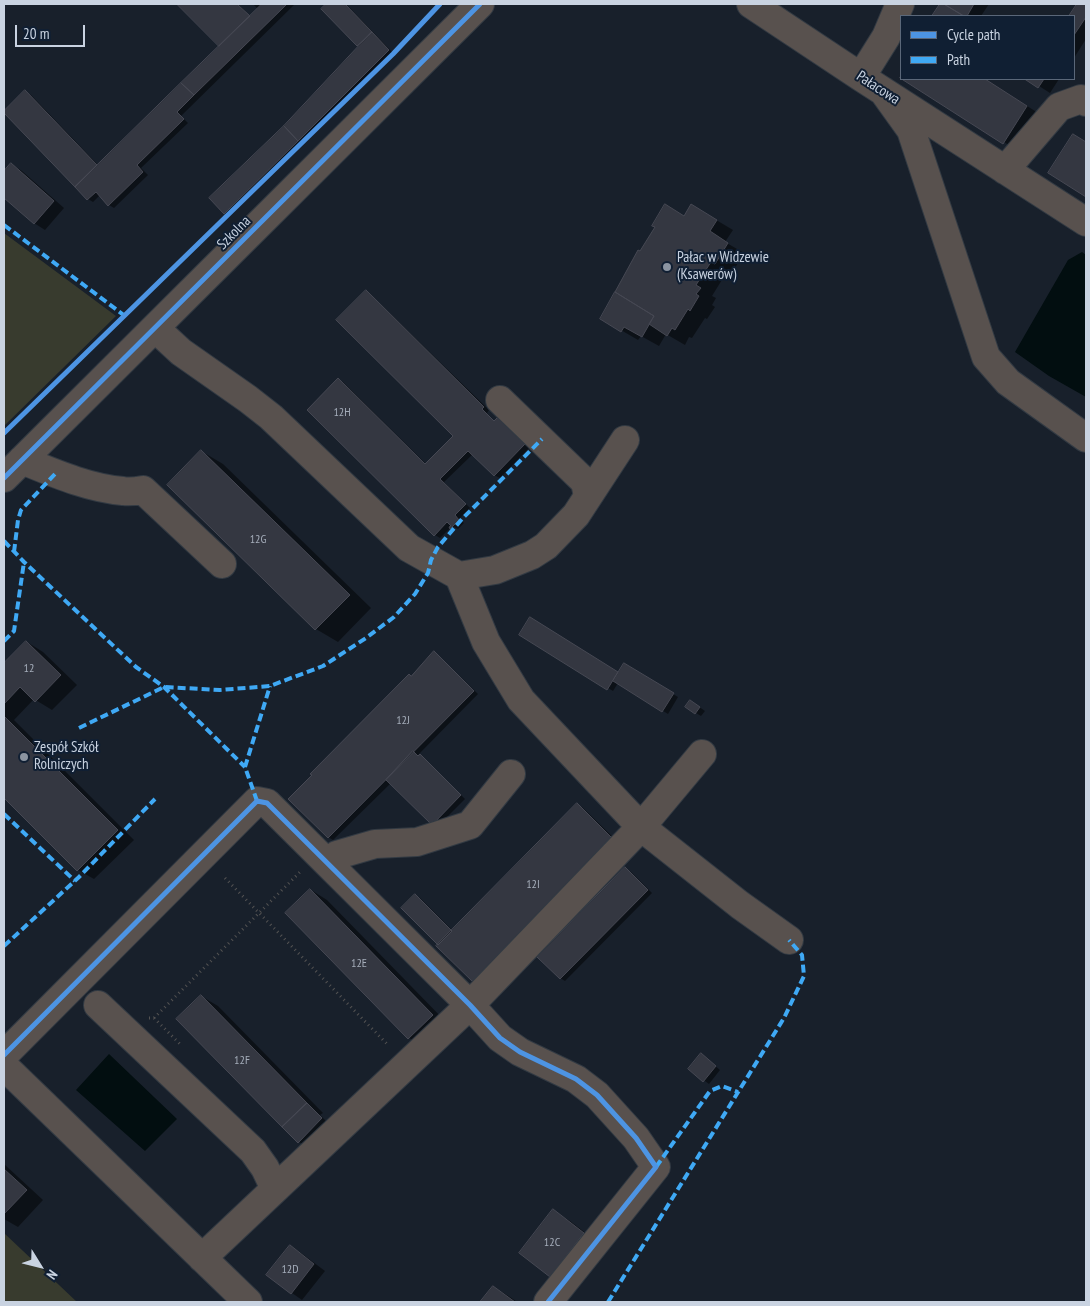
<!DOCTYPE html>
<meta charset="utf-8">
<style>
body{margin:0}
#map{position:relative;width:1090px;height:1306px;overflow:hidden;background:#18202b;font-family:"PT Sans Narrow",sans-serif}
canvas{display:block}
.frame{position:absolute;inset:0;border:5px solid #c9d3e1;pointer-events:none}
.legend{position:absolute;left:900px;top:15px;width:175px;height:65px;box-sizing:border-box;background:#101f33;border:1px solid #5a6779;margin:0;padding:6px 9px;list-style:none;font-size:15px;color:#c9d3e1}
.legend li{display:flex;align-items:center;gap:10px;height:25px}
.legend b{width:25px;border:1px solid #5a6779}
.north{position:absolute;left:15px;top:1241px;width:50px;height:50px;-webkit-text-stroke:4px #101f33;paint-order:stroke;rotate:126deg;font-size:14px;font-weight:700;line-height:20px;text-align:center;color:#c9d3e1}
.north::after{content:'';display:block;margin:auto;width:18px;height:22px;background:#c9d3e1;clip-path:polygon(50% 0,100% 100%,50% 72%,0 100%)}
.scale{position:absolute;left:15px;top:25px;width:70px;height:22px;box-sizing:border-box;border:2px solid #c9d3e1;border-top:0;padding-left:6px;font-size:15px;line-height:18px;white-space:nowrap;color:#c9d3e1;-webkit-text-stroke:4px #101f33;paint-order:stroke}
</style>
<div id="map">
<canvas width="1090" height="1306"></canvas>
<div class="frame"></div>
<ul class="legend">
<li><b style="height:6px;background:#4d94e3"></b>Cycle path</li>
<li><b style="height:6px;background:#3fa9f5"></b>Path</li>
</ul>
<div class="north">N</div>
<div class="scale">20 m</div>
</div>
<script>
const ctx = document.querySelector('canvas').getContext('2d');
ctx.lineJoin = 'round';
function fill(path, color) { ctx.fillStyle = color; ctx.fill(path, 'evenodd'); }
function strokePath(path, color, width, dash) { ctx.strokeStyle = color; ctx.lineWidth = width; ctx.lineCap = dash ? 'butt' : 'round'; ctx.setLineDash(dash || []); ctx.stroke(path); }
function label(font, color, halo, rows, align = 'center') {
  ctx.font = font + ' "PT Sans Narrow",sans-serif'; ctx.lineWidth = 4; ctx.setLineDash([]); ctx.textBaseline = 'middle'; ctx.strokeStyle = halo; ctx.fillStyle = color; for (const [text, x, y, turn = 0] of rows) {
    ctx.save(); ctx.translate(x, y); ctx.rotate((+turn || 0) * Math.PI / 180); ctx.textAlign = isNaN(turn) ? turn : align; if (halo) ctx.strokeText(text, 0, 0); ctx.fillText(text, 0, 0); ctx.restore();
  }
}
fill(new Path2D(`
 M4 233 116 316 4 426Z
 M4 1233 77 1302H4Z`), '#383b2e');
fill(new Path2D(`
 M1082 252 1086 255V397L1049 376 1015 352 1068 260Z
 M109 1054 177 1119 145 1151 76 1090Z`), '#020e10');
fill(new Path2D(`
 M179 4H238L251 17 258 9 253 4H295L181 116 188 123 141 168 148 175 114 208 109 205 100 195 93 202 88 199 5 112 25 92 31 95 98 165 220 46Z
 M328 4H346L393 53 229 216 224 213 285 126 360 47 323 9Z
 M941 4H989L981 16H934Z
 M1079 4H1086V39L1074 58V16H1070Z
 M903 79H984L1043 116 1020 152Z
 M1028 79H1059L1050 93Z
 M1078 138 1086 144V195L1050 172Z
 M11 164 22 171 64 208 45 230 34 223 4 196V173Z
 M691 205 733 230 725 242 744 253 732 273 728 270 712 296 716 298 712 305 715 307 707 319 705 318 692 338 689 337 685 345 666 334 659 346 641 336 638 340 602 319 641 253 685 217Z
 M366 292 371 295 489 410 487 413 495 422H503L529 448 500 478 494 475 473 454 444 482 470 508 459 519 464 523 458 529 452 526 440 538 435 535 309 410 338 379 343 382 426 464 455 436Z
 M201 451 223 464 371 608 338 642 316 629 169 485Z
 M531 619 619 673 624 665 678 697 668 714 618 683 613 691 521 635Z
 M27 642 43 652 77 685 52 710 34 699 14 720 134 840 94 879 78 870 4 797V665Z
 M434 653 439 656 478 694 418 755 425 759 465 799 437 827 391 783 333 840 328 837 411 677Z
 M695 704 705 711 701 716 686 707Z
 M577 805 582 807 619 843 440 945 415 895 420 898 453 931Z
 M626 869 631 872 652 893 565 981 560 978Z
 M311 890 327 900 449 1025 426 1048 409 1038 287 913Z
 M201 996 218 1006 323 1113 320 1115 327 1122 304 1145 299 1142 283 1126Z
 M706 1058 720 1070 709 1084 689 1069Z
 M4 1164 43 1200 18 1227 4 1219Z
 M553 1211 570 1221 600 1244 568 1285 551 1276 521 1252Z
 M290 1246 301 1253 325 1271 302 1300 292 1293Z
 M494 1287 510 1297 517 1302H482Z`), '#0007');
const building = new Path2D(`
 M177 4H237L250 16 219 46Z
 M262 4H287L194 95 181 83Z
 M326 4H345L372 32 357 46 321 9Z
 M940 4H944L964 16H932Z
 M944 4H974L967 16H964Z
 M1077 4H1086V17L1074 35V16H1069Z
 M372 32 389 50 298 141 284 126Z
 M901 76V79H985L1027 106 1003 144 900 78Z
 M1027 79H1044L1038 88 1026 80Z
 M181 83 194 95 177 112 184 119 137 165 143 172 108 206 96 192 87 200 75 187Z
 M25 90 97 165 75 187 4 113V111Z
 M284 126 298 141 224 214 209 198Z
 M1073 134 1086 142V197L1048 173Z
 M11 163 54 201 34 224 4 198V171Z
 M665 204 684 216 691 204 717 220 710 231 728 243 715 264 711 262 696 285 701 288 696 294 699 296 690 311 688 309 675 330 672 328 667 336 649 324 654 316 615 292 638 250 640 251 655 227 652 226Z
 M366 290 484 407 482 409 494 421 498 417 525 444 494 476 468 451 440 479 466 504 455 515 459 520 450 529 449 527 451 526 447 522 434 536 307 410 338 378 425 464 453 436 336 320Z
 M615 292 654 316 642 337 624 327 621 332 600 319Z
 M201 450 350 595 315 630 167 485Z
 M530 617 618 672 607 690 519 635Z
 M26 641 61 675 35 702 20 687 4 704V663Z
 M434 651 474 691 328 838 288 799 312 775 310 774 409 674 411 676Z
 M624 663 674 693 662 712 613 681Z
 M690 700 700 707 695 714 685 707Z
 M4 716 118 830 77 871 4 798Z
 M413 751 418 756 420 754 461 795 432 825 386 780Z
 M577 803 614 840 474 983 436 946Z
 M625 867 648 890 560 979 537 957Z
 M310 889 433 1015 408 1039 285 913Z
 M415 894 452 931 438 945 401 908Z
 M201 995 307 1103 282 1127 176 1019Z
 M701 1053 716 1066 703 1082 688 1069Z
 M307 1103 322 1118 298 1143 282 1127Z
 M4 1169 27 1190 4 1214Z
 M553 1209 584 1233 550 1277 519 1253Z
 M290 1245 314 1264 291 1294 266 1275Z
 M493 1286 515 1302H480Z`);
fill(building, '#343741');
strokePath(building, '#464853', 1);
const minor = new Path2D(`
 M751 4 861 77 1086 222
 M861 77 886 37 900 4
 M883 91 911 130 986 357 1008 382 1086 438
 M1005 170 1059 107 1081 99 1086 102
 M155 328 181 352 248 399 271 417 409 548 459 576 495 570 532 555 546 546 576 515 625 440
 M500 400 585 482 588 496
 M22 460C54 473 88 488 123 491 130 492 137 491 143 490L222 564
 M4 478 480 4
 M459 576 486 642 521 700 641 827 740 905 789 940
 M337 855 375 844 417 842 470 825 511 774
 M98 1005 253 1151 265 1168 275 1189
 M4 1055 257 801 267 803 470 1005 500 1038 520 1052 576 1079 597 1095 636 1138 656 1167 548 1302
 M4 1066 248 1302
 M202 1258 470 1005 641 827 702 754`);
strokePath(minor, '#323a43', 30);
strokePath(new Path2D(`
 M225 878 389 1046
 M149 1018H154L300 872
 M154 1018 180 1044`), '#545353', 3, [1, 4]);
strokePath(minor, '#58514e', 28);
strokePath(new Path2D(`
 M4 225 125 316
 M4 541 24 562 136 667 164 687 245 767
 M14 552 18 520 21 510 56 473
 M4 641 14 631 24 562
 M79 728 164 687 220 690 270 686 323 666 366 638 394 617 415 594 428 573 431 560 438 547 462 519 542 439
 M257 801 245 767 270 686
 M4 814 75 881
 M4 946 79 877 155 799
 M656 1167 710 1091 722 1086 738 1092
 M608 1302 784 1018 804 976 802 955 789 940`), '#3fa9f5', 4, [8, 4]);
strokePath(new Path2D(`
 M4 433 393 54 440 4
 M4 478 480 4
 M4 1055 257 801 267 803 470 1005 500 1038 520 1052 576 1079 597 1095 636 1138 656 1167 548 1302`), '#4d94e3', 5);
for (const [x, y, r, color] of [
 [667,267,5,"#8b94a1"],
 [24,757,5,"#8b94a1"]
]) { const dot = new Path2D(); dot.arc(x, y, r, 0, 2 * Math.PI); ctx.fillStyle = color; ctx.fill(dot); strokePath(dot, '#101f33', 2); }
label('12px', '#a4acb9', null, [
 ["12H",342,413],
 ["12G",258,540],
 ["12",29,669],
 ["12J",403,721],
 ["12I",533,885],
 ["12E",359,964],
 ["12F",242,1061],
 ["12C",552,1243],
 ["12D",290,1270]
]);
label('15px', '#c9d3e1', '#101f33', [
 ["Pałacowa",878,88,33],
 ["Szkolna",234,233,-45]
]);
label('15px', '#c9d3e1', '#101f33', [
 ["Pałac w Widzewie",677,258],
 ["(Ksawerów)",677,275],
 ["Zespół Szkół",34,748],
 ["Rolniczych",34,765]
], 'left');
</script>
